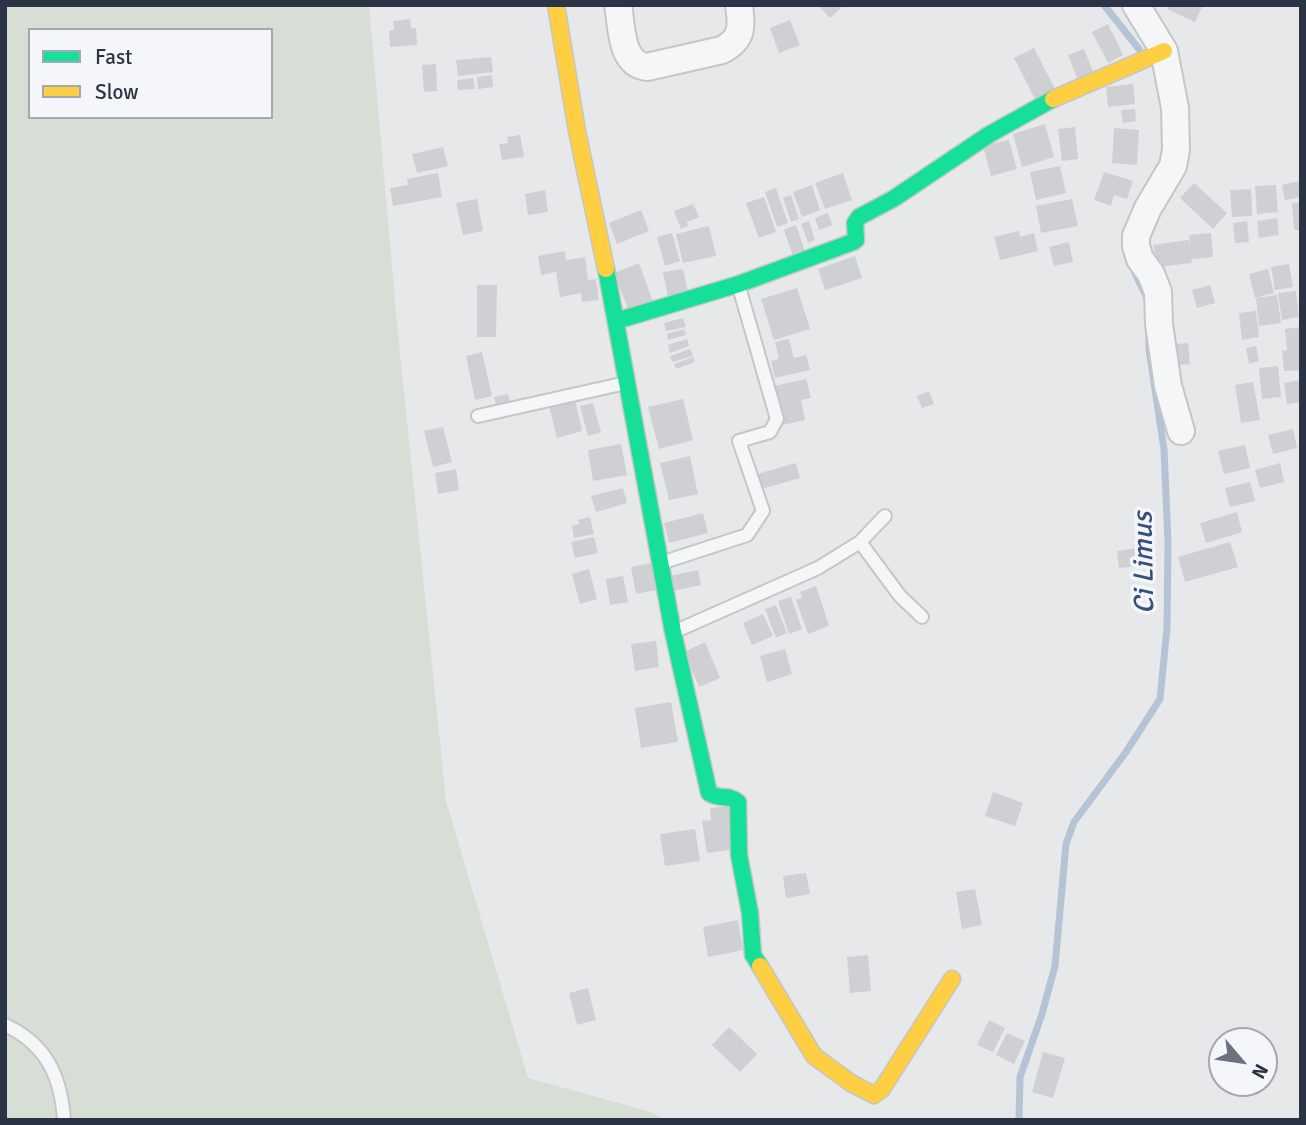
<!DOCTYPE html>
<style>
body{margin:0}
#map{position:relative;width:1306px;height:1125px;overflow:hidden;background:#e6e8ea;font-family:Signika,sans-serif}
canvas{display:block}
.frame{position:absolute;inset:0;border:7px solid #2b3445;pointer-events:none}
.legend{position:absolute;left:28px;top:28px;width:245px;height:91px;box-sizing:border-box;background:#f4f6f9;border:2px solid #a4a8b1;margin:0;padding:9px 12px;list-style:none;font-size:21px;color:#2b3445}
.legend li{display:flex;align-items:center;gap:14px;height:35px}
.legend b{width:35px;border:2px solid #a4a8b1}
.north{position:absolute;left:1208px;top:1027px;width:70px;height:70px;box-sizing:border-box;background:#f4f6f9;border:2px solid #a4a8b1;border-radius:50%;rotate:119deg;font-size:19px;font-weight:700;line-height:28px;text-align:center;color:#2b3445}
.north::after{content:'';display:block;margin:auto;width:24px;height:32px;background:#6c737f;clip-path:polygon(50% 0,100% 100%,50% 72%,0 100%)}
</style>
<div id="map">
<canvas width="1306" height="1125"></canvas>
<div class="frame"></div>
<ul class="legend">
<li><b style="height:9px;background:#16e098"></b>Fast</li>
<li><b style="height:9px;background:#ffcf43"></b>Slow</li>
</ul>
<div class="north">N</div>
</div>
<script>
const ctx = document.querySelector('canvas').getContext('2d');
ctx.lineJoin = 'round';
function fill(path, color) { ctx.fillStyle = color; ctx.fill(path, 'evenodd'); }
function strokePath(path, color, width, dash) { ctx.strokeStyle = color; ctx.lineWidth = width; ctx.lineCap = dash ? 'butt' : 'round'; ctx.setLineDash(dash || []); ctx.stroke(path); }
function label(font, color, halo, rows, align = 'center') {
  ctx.font = font + ' Signika,sans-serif'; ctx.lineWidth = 7; ctx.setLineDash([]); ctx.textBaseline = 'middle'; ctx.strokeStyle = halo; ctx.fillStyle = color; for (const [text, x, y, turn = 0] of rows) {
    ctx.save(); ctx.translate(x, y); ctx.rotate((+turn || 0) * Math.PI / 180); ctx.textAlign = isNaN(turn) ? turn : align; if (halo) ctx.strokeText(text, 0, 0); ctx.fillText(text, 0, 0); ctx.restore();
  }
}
fill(new Path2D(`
 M5 5H369L397 324 446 801 528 1078 651 1112 665 1120H5ZM30 30H271V117H30Z`), '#d6ded6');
strokePath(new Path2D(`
 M1104 5 1139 49
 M1134 271 1147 298
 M1019 1120 1020 1077 1042 1014 1055 966 1066 844 1074 822 1126 752 1160 699 1167 628 1168 542 1164 449 1149 349V334`), '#b4c4d5', 7);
fill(new Path2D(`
 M818 5H844L830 18Z
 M1169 5H1203L1195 22 1167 9Z
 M410 19 411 28H416L417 45 390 47 389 31 394 30 393 21Z
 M790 20 800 45 779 53 770 28Z
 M1108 24 1123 55 1108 63 1092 32Z
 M1034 48 1055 89 1035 99 1014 58Z
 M1084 49 1094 74 1078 81 1068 55Z
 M491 57 493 72 458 76 456 60Z
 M436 64 437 91 424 92 422 65Z
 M492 75 493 87 478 89 477 77Z
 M473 78 475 89 458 90 457 80Z
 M1133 84 1135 104 1108 107 1106 87Z
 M1135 109 1136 121 1123 123 1121 110Z
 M1045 124 1054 157 1022 167 1013 134Z
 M1075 127 1078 159 1062 161 1058 129Z
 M1114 128 1139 130 1137 165 1112 163Z
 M520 135 524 157 502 160 499 144 508 143 507 137Z
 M1009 140 1017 169 991 176 983 146Z
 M443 147 448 166 417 173 412 154Z
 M1060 166 1066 193 1036 200 1030 172Z
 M1104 172 1133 181 1127 199 1114 195 1111 206 1094 200Z
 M438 173 442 197 393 206 390 188 408 185 407 179Z
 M843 173 852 200 825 209 815 183Z
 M1299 181 1301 197 1285 200 1282 185Z
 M1194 183 1227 213 1213 229 1180 198Z
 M812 185 820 210 802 217 793 192Z
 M1276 185 1278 212 1257 214 1255 186Z
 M776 188 788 223 777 227 765 192Z
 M1251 189 1252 216 1232 217 1230 190Z
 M545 190 548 212 528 215 525 194Z
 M791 195 799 219 791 222 783 198Z
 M764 197 776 232 759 238 746 203Z
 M477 199 483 231 463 235 456 203Z
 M1072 199 1078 226 1041 233 1036 206Z
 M1301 202V230H1294L1292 203Z
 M693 204 699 217 687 222 688 226 681 229 674 211Z
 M641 210 649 231 617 244 609 223Z
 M828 213 832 225 819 230 815 218Z
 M1277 218 1279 235 1259 238 1257 221Z
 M809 221 815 240 808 243 801 224Z
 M1247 221 1249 242 1235 243 1233 223Z
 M796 225 806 254 794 259 784 230Z
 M709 226 716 256 683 263 676 234Z
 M1019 231 1020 237 1034 233 1038 251 1000 260 994 237Z
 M672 233 680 261 665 266 657 237Z
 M1211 233 1213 257 1191 259 1192 263 1157 267 1153 245 1189 240 1191 253 1189 235Z
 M1069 242 1073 262 1054 266 1049 247Z
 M565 251 566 260 585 257 588 280 596 279 599 300 582 302 581 293 560 297 556 272 541 275 538 256Z
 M855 256 862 278 825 290 818 269Z
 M639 263 655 307 631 316 614 273Z
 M1289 264 1293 287 1275 290 1271 267Z
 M683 269 688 293 668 297 663 272Z
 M1268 269 1274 293 1255 298 1249 274Z
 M477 285H497L496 337H477Z
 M1210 285 1215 303 1197 308 1192 290Z
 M797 288 810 329 774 340 761 299Z
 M1296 291 1299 317 1282 320 1278 293Z
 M1277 295 1281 323 1259 326 1256 298Z
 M1256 311 1259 337 1242 340 1239 313Z
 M683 318 686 327 666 331 664 323Z
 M1301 327V370L1284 371 1282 351 1287 350 1285 329Z
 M684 329 686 335 668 340 667 334Z
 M687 339 689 346 670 353 668 345Z
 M789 339 794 358 806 355 810 370 775 378 771 361 779 359 775 342Z
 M1188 343 1190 364 1168 366 1167 345Z
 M1256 346 1259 361 1249 364 1246 348Z
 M690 349 693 356 672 362 670 356Z
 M482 352 492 396 475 400 466 356Z
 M693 357 695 362 676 369 674 364Z
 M1278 366 1281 397 1262 399 1259 368Z
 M806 379 811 398 801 400 805 420 783 425 774 386Z
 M1301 380V402L1287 404 1284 383Z
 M1253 382 1260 420 1241 423 1235 385Z
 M929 391 934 404 922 408 917 396Z
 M508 394 511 410 498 413 494 397Z
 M574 395 582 431 557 438 548 402Z
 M683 399 693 440 659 449 648 407Z
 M593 403 601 432 588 436 580 406Z
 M443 427 452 462 433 467 424 431Z
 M1293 429 1297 448 1273 454 1268 435Z
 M621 444 627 475 593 481 588 450Z
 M1245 445 1250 468 1224 474 1218 451Z
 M690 456 698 494 669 500 660 463Z
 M796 463 800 478 761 489 757 474Z
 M1280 463 1284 482 1260 488 1255 470Z
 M456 469 459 490 438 494 435 473Z
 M1250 482 1255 501 1230 507 1225 488Z
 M623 488 627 503 596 512 591 496Z
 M1237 512 1242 532 1206 543 1200 523Z
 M703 513 708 533 669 543 664 523Z
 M590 517 594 534 574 538 572 526 579 524 578 520Z
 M594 537 598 553 575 558 571 542Z
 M1230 542 1238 567 1185 582 1178 557Z
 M1137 548 1139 566 1119 568 1117 551Z
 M651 563 656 590 636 594 631 567Z
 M589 569 597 599 580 604 572 574Z
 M698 570 701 585 673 591 664 577Z
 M623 576 628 602 610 605 606 579Z
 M816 586 829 626 808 634 796 600 802 598 800 592Z
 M791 597 802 629 789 634 778 601Z
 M776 605 787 633 776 638 765 609Z
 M763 614 773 636 752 645 743 623Z
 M656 641 659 667 635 671 631 644Z
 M705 642 720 678 699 687 684 652Z
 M785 649 792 674 767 682 760 656Z
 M671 702 678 742 641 748 635 708Z
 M993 792 1023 803 1015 826 985 816Z
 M729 806 735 849 707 853 702 821 711 820 710 808Z
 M695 829 700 861 665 866 660 834Z
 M806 873 810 894 786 898 783 876Z
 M975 889 982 925 962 929 956 892Z
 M738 920 743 950 708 957 703 927Z
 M868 955 871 991 850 993 847 957Z
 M588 988 596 1020 577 1025 569 993Z
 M989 1020 1005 1028 993 1052 977 1045Z
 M729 1027 757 1054 740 1072 712 1045Z
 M1007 1033 1025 1041 1014 1064 996 1055Z
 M1043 1052 1065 1058 1053 1098 1032 1092Z`), '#ced0d3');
const lane = new Path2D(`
 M478 416 626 383
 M860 542 900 596 922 617
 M664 562 747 535 763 511 739 441 770 432 777 419 739 287
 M676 631 818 568 860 542 885 516
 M5 1025C46 1044 61 1076 64 1120`);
const street = new Path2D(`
 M618 5C622 27 620 64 647 67L722 50C743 39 742 26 739 5
 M1136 5 1164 51 1175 108 1176 150 1173 166 1148 208 1136 236V246L1140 259 1151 274 1158 292 1159 324 1168 386 1181 431`);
const fast = new Path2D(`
 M606 269 673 632 709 793C718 800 729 794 738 802L739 855 750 913 753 955 760 966
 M616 321 739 284 853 242 856 240 855 223 859 217 893 199 990 134 1053 99`);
const slow = new Path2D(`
 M556 5 577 131 606 269
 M1053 99 1164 51
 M760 966 814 1056 851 1083 874 1095 882 1089 952 979`);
strokePath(lane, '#c4c6c8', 16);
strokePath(street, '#c4c6c8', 30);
strokePath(fast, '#c4c6c8', 19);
strokePath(slow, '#c4c6c8', 19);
strokePath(lane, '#f5f6f7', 12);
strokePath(street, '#f5f6f7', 26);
strokePath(fast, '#16e098', 16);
strokePath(slow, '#ffcf43', 16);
label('italic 28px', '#34527a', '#f4f6f9', [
 ["Ci Limus",1145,563,-91]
]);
</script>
